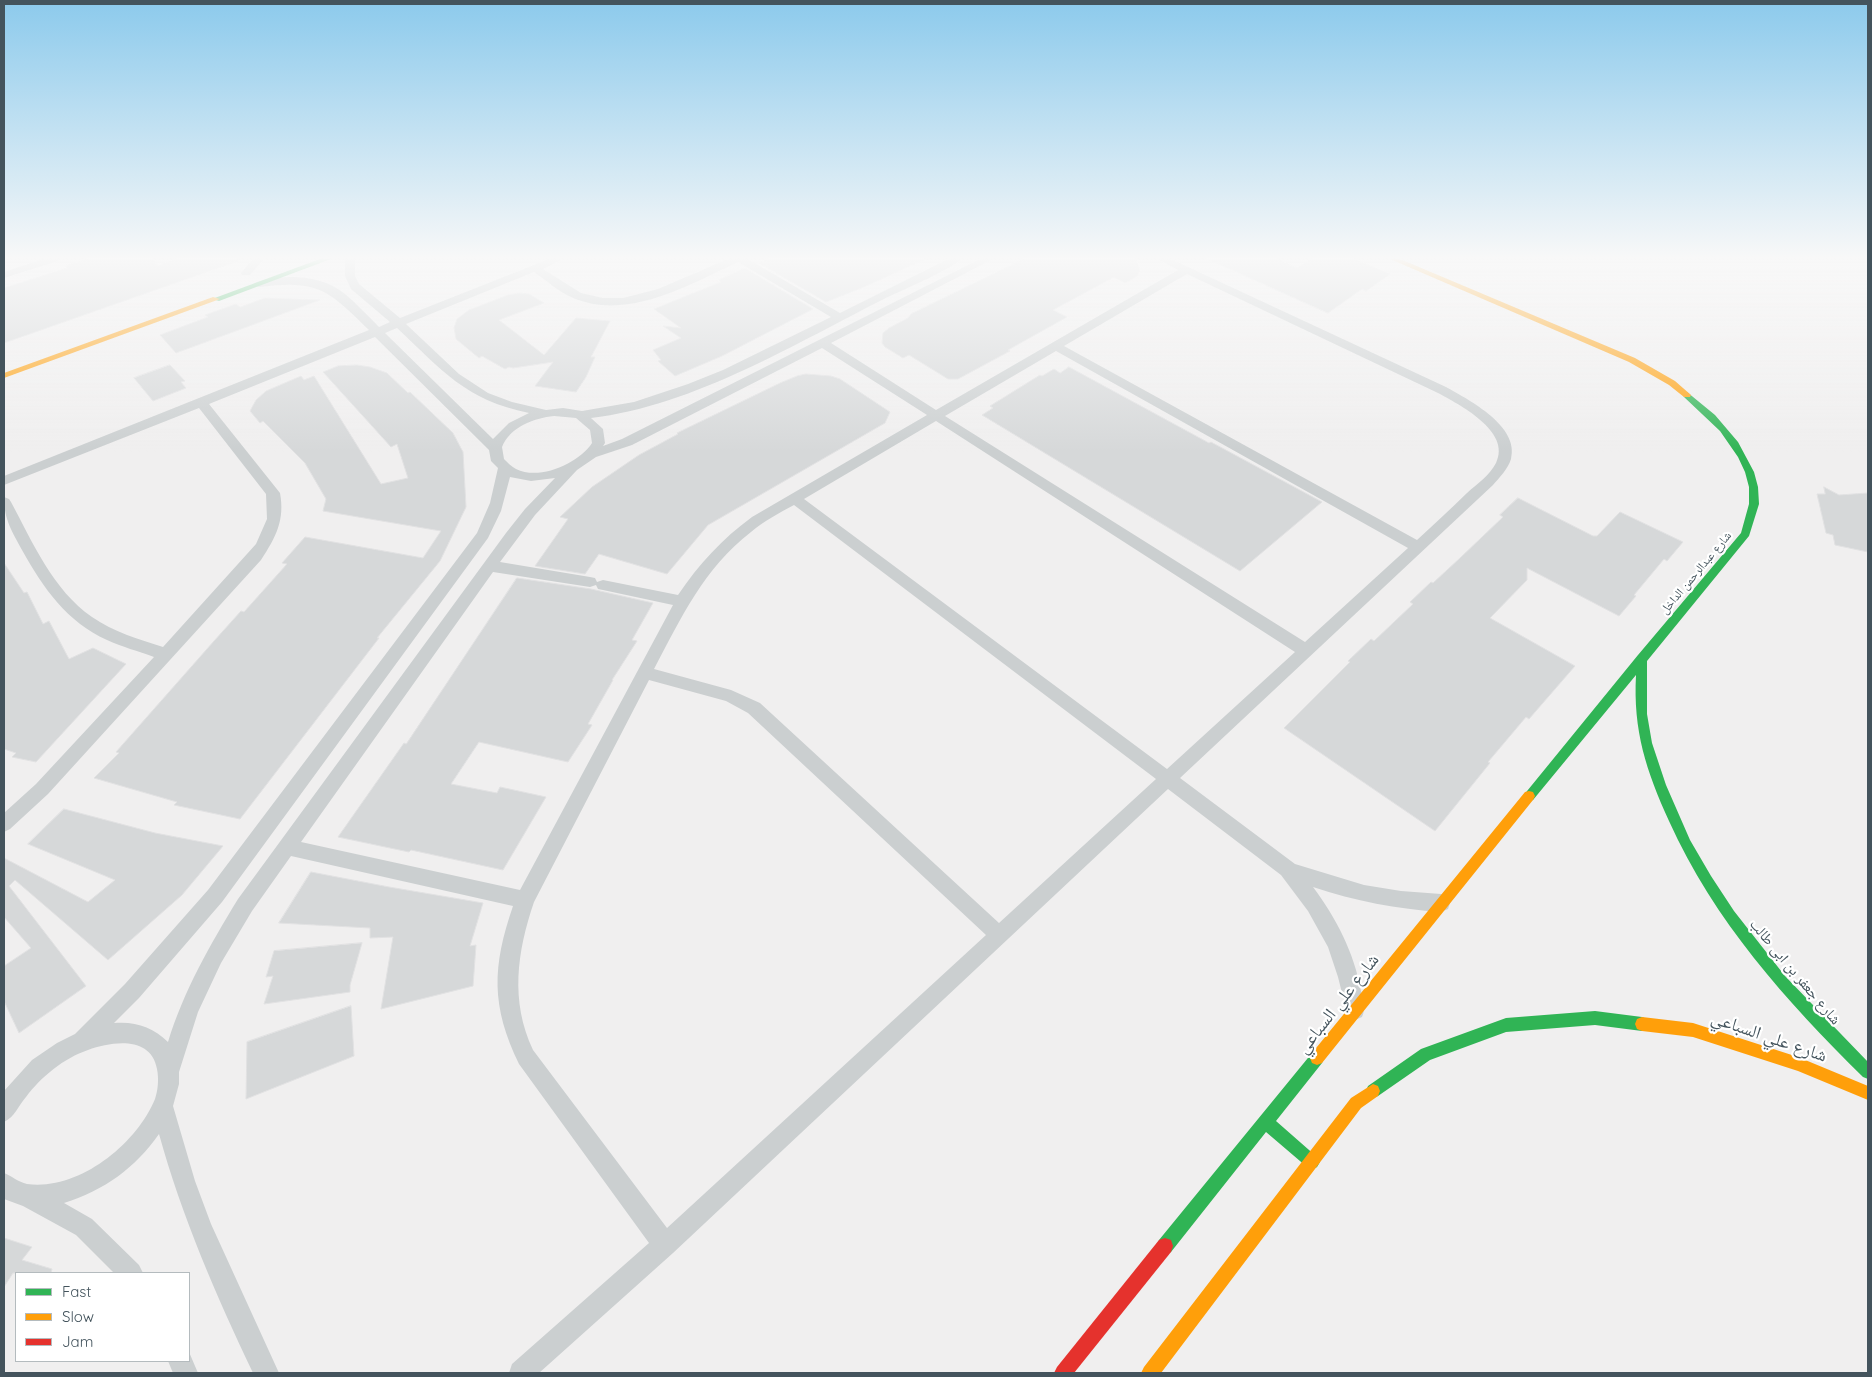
<!DOCTYPE html>
<meta charset="utf-8">
<style>
body{margin:0}
#map{position:relative;width:1872px;height:1377px;overflow:hidden;background:#f0efef;font-family:Quicksand,sans-serif}
canvas{display:block}
.frame{position:absolute;inset:0;border:5px solid #44545d;pointer-events:none}
.legend{position:absolute;left:15px;top:1272px;width:175px;height:90px;box-sizing:border-box;background:#fff;border:1px solid #b4bbbe;margin:0;padding:6px 9px;list-style:none;font-size:15px;color:#44545d}
.legend li{display:flex;align-items:center;gap:10px;height:25px}
.legend b{width:25px;border:1px solid #b4bbbe}
</style>
<div id="map">
<canvas width="1872" height="1377"></canvas>
<div class="frame"></div>
<ul class="legend">
<li><b style="height:6px;background:#30b455"></b>Fast</li>
<li><b style="height:6px;background:#ff9f0a"></b>Slow</li>
<li><b style="height:6px;background:#e5322d"></b>Jam</li>
</ul>
</div>
<script>
const ctx = document.querySelector('canvas').getContext('2d');
ctx.lineJoin = 'round';
function fill(path, color) { ctx.fillStyle = color; ctx.fill(path, 'evenodd'); }
function strokePath(path, color, width, dash) { ctx.strokeStyle = color; ctx.lineWidth = width; ctx.lineCap = dash ? 'butt' : 'round'; ctx.setLineDash(dash || []); ctx.stroke(path); }
function label(font, color, halo, rows, align = 'center') {
  ctx.font = font + ' Quicksand,"Noto Naskh Arabic",sans-serif'; ctx.lineWidth = 4.5; ctx.setLineDash([]); ctx.textBaseline = 'middle'; ctx.strokeStyle = halo; ctx.fillStyle = color; for (const [text, x, y, turn = 0] of rows) {
    ctx.save(); ctx.translate(x, y); ctx.rotate((+turn || 0) * Math.PI / 180); ctx.textAlign = isNaN(turn) ? turn : align; if (halo) ctx.strokeText(text, 0, 0); ctx.fillText(text, 0, 0); ctx.restore();
  }
}
const building = new Path2D(`
 M88 259H152L158 266 178 259H237L238 261 4 343V288L67 268 66 266Z
 M769 259H925L864 287 826 302 759 263Z
 M1024 259H1135L1140 270 1137 276 1125 283 1114 277 1053 310 1067 317 1008 350 1010 351 958 379H948L909 355 903 358 885 347 882 343 883 333 889 328 908 318 911 314Z
 M1208 259H1276L1297 268 1312 259H1353L1390 274 1366 291 1362 289 1328 313Z
 M743 269H746L813 309 722 356 675 376 658 361 661 360 653 350 681 338 663 326 681 328 654 309 721 282 719 280Z
 M519 293 529 294 544 303 499 320 544 355 576 318 610 321 591 357H595L586 377 576 392 535 386 553 362 513 368 509 367 505 369 482 356 479 358 456 339 454 328 457 319 469 310 508 295Z
 M265 298 320 300 176 353 160 335 208 317 205 315 236 304 240 307Z
 M170 365 185 381 181 382 186 388 153 401 134 378Z
 M357 365 370 367 387 373 408 393 410 392 453 433 463 452 466 507 440 561 377 638H379L240 819 174 805 177 802 94 778 119 753 116 752 214 641 241 611 244 612 287 564 282 563 305 537 423 558 441 531 323 511 326 499 305 463 263 421 260 423 250 411 256 400 266 391 301 376 304 380 314 376 381 484 408 478 397 444 391 447 323 372 338 366Z
 M1069 367 1209 443 1211 442 1322 502 1240 571 982 415 993 408 990 406 1040 375 1042 376 1054 369 1060 373Z
 M806 374 831 376 840 379 890 412 885 423 708 525 667 574 599 554 585 574 535 566 568 519 560 517 592 487 639 455 678 434 677 433 780 383 797 376Z
 M1824 487 1839 495 1868 493V552L1835 545 1833 535 1826 533 1817 494H1825Z
 M1518 498 1593 536H1597L1620 512 1683 542 1667 561 1664 559 1634 595 1636 596 1619 616 1527 568V580L1490 618 1575 666 1529 719 1526 717 1488 762 1490 763 1435 831 1284 728 1350 662 1348 661 1371 639 1374 641 1413 604 1410 602 1431 582 1433 583 1460 558 1503 517 1500 515Z
 M4 563 24 593 27 592 43 624 49 621 69 659 93 648 126 664 36 762 12 757 16 753 4 749Z
 M517 578 591 589 653 603 632 640 637 641 612 680H613L588 724 592 725 568 762 479 742 451 784 497 793 500 787 546 797 503 870 411 850 409 852 338 837 404 743 406 744Z
 M64 809 155 833 223 846 182 895 108 960 15 880 9 886 86 986 19 1033 4 1001V966L31 948 4 917V858L88 902 115 880 28 844Z
 M311 872 389 887 483 903 470 946 476 945 473 986 381 1009 393 937 370 938V928L279 923Z
 M362 943 350 985V992L264 1004 273 976 266 977 274 951Z
 M351 1006 354 1056 246 1099 247 1042Z
 M4 1238 32 1247 22 1260 52 1269 51 1273H13L4 1287Z`);
fill(building, '#d6d8d9');
strokePath(building, '#e1e1e2', 1);
fill(new Path2D(`
 M43 259H59L58 261 4 278V272Z
 M253 259H264L250 275H242L241 273Z
 M345 259H355V276L359 284 400 318 549 259H563L543 269 581 293 603 298H623L658 289 728 259H748L840 313 948 259H961C952 269 903 290 888 297 796 343 694 406 591 418L603 429 605 443 603 446 622 439 980 259H993L831 343 936 410 1178 270 1158 259H1171L1446 387C1469 400 1520 426 1511 459 1508 469 1499 478 1493 485L1180 778 1295 864 1364 885 1401 891 1441 894 1448 897 1450 903 1448 909 1441 912C1397 909 1355 901 1313 887 1336 918 1354 952 1361 991 1363 1001 1366 1008 1362 1017L1355 1020 1348 1017 1338 977 1328 947 1308 911 1281 875 1168 789 673 1253 539 1373H509L512 1364 649 1243 519 1064C491 1006 492 967 513 906L291 856 252 911 221 963 198 1012 179 1072V1084L173 1106 195 1181 211 1224 279 1373H253C216 1295 182 1217 159 1134 135 1168 105 1190 64 1203L92 1219 139 1265 143 1273H114L76 1235 23 1206 4 1199V1173C12 1176 18 1182 27 1184 78 1191 136 1145 155 1099 158 1090 159 1079 157 1069 151 1036 113 1041 88 1050 64 1058 41 1077 26 1097 18 1106 15 1117 4 1122V1091L32 1060 57 1043 75 1034 125 984 208 890 477 533 490 503 498 468 491 461 489 450 375 337 209 404 280 493C285 520 276 537 261 560L48 794 10 829 4 832V813L36 784 154 657C138 651 122 647 107 640 67 622 43 588 22 550 12 531 4 520 4 497L9 499 11 502C33 543 53 590 92 617 114 632 138 639 163 647L256 544 267 519 266 494 199 408 4 485V476L369 330C329 291 319 279 260 287L256 286 254 284 256 282C285 274 321 274 345 294 357 304 368 316 379 327L390 322 351 289 345 276ZM738 262 831 317 723 370 688 384 634 402 582 411 563 408 546 410 512 402 488 393 459 374 406 324 534 272C547 281 559 292 573 298 628 321 689 285 738 262ZM1187 274 1438 393C1458 404 1512 431 1496 463 1490 475 1477 484 1467 493 1451 509 1434 524 1417 540L1064 346ZM397 328C442 370 465 400 529 413L509 423 493 439 385 333ZM822 348 927 415 752 517C722 539 699 564 678 595L603 580 597 582 595 578 590 577 500 562 535 515 577 470 596 457 632 445ZM1056 351 1408 548 1305 642 945 416ZM554 416 576 418 590 430 592 443C579 463 540 481 516 469 512 467 507 462 504 459L502 447C510 427 534 418 554 416ZM936 421 1295 652 1167 769 804 499ZM510 477 531 481 555 478 525 509 506 533 238 899C210 945 184 990 168 1042 153 1027 135 1021 114 1023L139 998 222 902 488 538 501 511ZM794 505 1156 779 999 923 760 703 731 690 654 669C681 618 704 568 751 532 764 521 779 513 794 505ZM493 572 590 587 596 585 598 589 603 590 673 605 520 890 301 842ZM649 680 726 701 748 713 986 935 667 1228 533 1050C510 1001 517 952 534 902Z
 M189 1352 198 1373H173L168 1361H189Z`), '#cbcfd0');
fill(new Path2D(`
 M320 259H331L219 301 212 299Z
 M1687 392 1715 415 1738 442 1754 472 1758 487 1759 504 1749 536 1647 661V714L1652 743 1666 785 1690 840 1711 876 1734 911 1785 976 1868 1062V1079L1863 1077C1786 1001 1714 921 1669 821 1646 770 1633 731 1636 675L1533 800 1529 801 1525 800 1523 796 1638 655 1741 533 1749 504V487L1745 472 1738 457 1720 431 1684 397 1683 395Z
 M1595 1011 1642 1017 1647 1019 1649 1024 1647 1029 1642 1031 1595 1025 1506 1032 1430 1060 1378 1096 1373 1098 1368 1096 1366 1091 1368 1086 1421 1049 1506 1018Z
 M1317 1051 1322 1053 1324 1058 1322 1063 1276 1121 1317 1157 1320 1162 1317 1167 1312 1170 1307 1167 1266 1132 1171 1252 1165 1254 1159 1252 1157 1246 1159 1240 1312 1053Z`), '#30b455');
fill(new Path2D(`
 M1390 259H1400L1635 358 1675 381 1691 395 1690 397H1684L1669 385 1629 362Z
 M213 297 220 299 4 378V373Z
 M1529 791 1533 792 1535 796 1533 800 1322 1063 1317 1065 1312 1063 1310 1058 1312 1053 1525 792Z
 M1642 1017 1693 1023 1798 1057 1868 1086V1100L1798 1071 1693 1037 1642 1031 1637 1029 1635 1024 1637 1019Z
 M1373 1084 1378 1086 1380 1091 1378 1096 1361 1108 1161 1373H1141L1144 1367 1351 1098Z`), '#ff9f0a');
fill(new Path2D(`
 M1165 1238 1171 1240 1173 1246 1171 1252 1074 1373H1054L1057 1367 1159 1240Z`), '#e5322d');
const sky = ctx.createLinearGradient(0, 0, 0, 452);
sky.addColorStop(0, '#8ccaec');
sky.addColorStop(0.57, '#f8f8f8');
sky.addColorStop(1, '#f8f8f800');
ctx.fillStyle = sky;
ctx.fillRect(0, 0, 1872, 452);
label('12px', '#44545d', '#fff', [
 ["شارع عبدالرحمن الداخل",1696,573,-50]
]);
label('15px', '#44545d', '#fff', [
 ["شارع جعفر بن ابى طالب",1795,972,50]
]);
label('18px', '#44545d', '#fff', [
 ["شارع علي السباعي",1338,1004,-52],
 ["شارع علي السباعي",1769,1037,19]
]);
</script>
